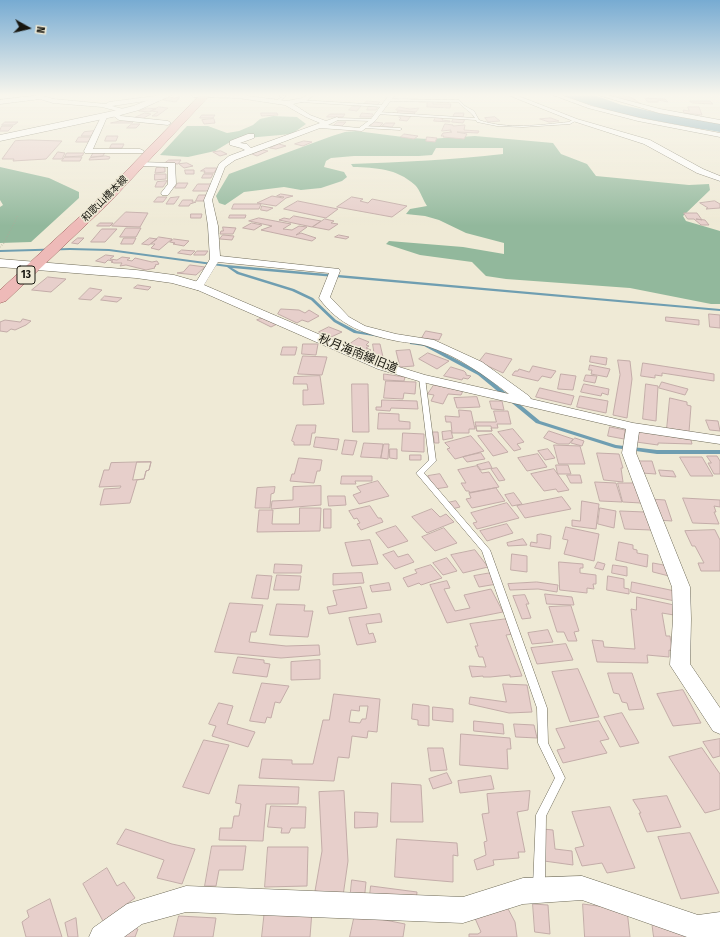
<!DOCTYPE html>
<meta charset="utf-8">
<style>
body{margin:0}
#map{position:relative;width:720px;height:937px;overflow:hidden;background:#efead6;font-family:"Fira Sans Condensed",sans-serif}
canvas{display:block}
.north{position:absolute;left:8px;top:8px;width:40px;height:40px;-webkit-text-stroke:3px #efead6;paint-order:stroke;rotate:98deg;font-size:11px;font-weight:700;line-height:16px;text-align:center;color:#17160f}
.north::after{content:'';display:block;margin:auto;width:14px;height:18px;background:#17160f;clip-path:polygon(50% 0,100% 100%,50% 72%,0 100%)}
</style>
<div id="map">
<canvas width="720" height="937"></canvas>
<div class="north">N</div>
</div>
<script>
const ctx = document.querySelector('canvas').getContext('2d');
ctx.lineJoin = 'round';
function fill(path, color) { ctx.fillStyle = color; ctx.fill(path, 'evenodd'); }
function strokePath(path, color, width, dash) { ctx.strokeStyle = color; ctx.lineWidth = width; ctx.lineCap = dash ? 'butt' : 'round'; ctx.setLineDash(dash || []); ctx.stroke(path); }
function label(font, color, halo, rows, align = 'center') {
  ctx.font = font + ' "Fira Sans Condensed","Noto Sans JP",sans-serif'; ctx.lineWidth = 3; ctx.setLineDash([]); ctx.textBaseline = 'middle'; ctx.strokeStyle = halo; ctx.fillStyle = color; for (const [text, x, y, turn = 0] of rows) {
    ctx.save(); ctx.translate(x, y); ctx.rotate((+turn || 0) * Math.PI / 180); ctx.textAlign = isNaN(turn) ? turn : align; if (halo) ctx.strokeText(text, 0, 0); ctx.fillText(text, 0, 0); ctx.restore();
  }
}
fill(new Path2D(`
 M273 116 297 117 306 124 292 134 235 139 215 151 188 157 160 155 187 126H208L227 133 239 131 253 125 260 119Z
 M356 131 411 138 428 139 475 136 553 143 561 154 587 164 596 176 689 185 709 184 710 190 683 216 686 221 720 231V304H711L630 288 506 279 486 276 472 262 420 255 386 244 389 241 463 247 504 254V243L466 233 439 220 425 216 406 214 410 209 427 206C423 200 420 190 415 185 396 168 376 168 353 167L351 164C402 162 453 160 503 154V148H436L432 155 419 156H354L331 158 326 161 324 167 344 172 347 177 342 181 321 188 301 190 284 187 244 192 225 205 219 203 216 196 229 174 332 136 345 132Z
 M0 167 49 178 79 192V198L31 242 0 243V207L3 205 0 200Z`), '#92b89c');
fill(new Path2D(`
 M562 95H594L622 105 664 114 720 124V132C667 123 612 115 562 95Z`), '#6f9eb1');
fill(new Path2D(`
 M70 248 109 249 227 265 720 309V311L232 268 239 272 294 289 313 298 336 320 357 331 382 335V337H380L354 333 334 322 311 300 292 291 237 274 227 267 109 251 70 250 0 252V250Z
 M410 342 427 344 482 373 540 421 616 445 657 450H720V454H657L615 448 536 423 478 375 424 346 410 344Z`), '#6f9eb1');
const building = new Path2D(`
 M628 95 641 104H635L611 96Z
 M170 97 174 98 180 97 176 102 163 100Z
 M645 98 665 99 668 102 658 100V102H648Z
 M420 100 449 101V103L433 102V104H451L450 108 427 107V102H419Z
 M367 101 380 102 377 105 364 104Z
 M690 101H710L713 104 693 103Z
 M353 106H361L357 111 349 110Z
 M369 106 378 107 376 110H367Z
 M159 107 168 108 157 116H152L158 112 151 111Z
 M399 107 410 109 419 108 416 112 396 110Z
 M688 107H699L702 115 684 113 683 110 689 111Z
 M148 108 156 109 149 112 139 111Z
 M398 111 415 112 414 115 393 113H397Z
 M145 113 151 114 142 119 134 118Z
 M261 113H277L278 115 262 116Z
 M362 113 373 114 371 117H360Z
 M455 113H464L463 117H453Z
 M330 114H345L343 117H327Z
 M202 115H215L213 118H200Z
 M400 116H411L407 121 399 120 401 118 399 117Z
 M436 117 443 118 442 120 450 121V122L434 121Z
 M495 117 500 121 488 122 485 118Z
 M454 118 465 119 463 123 452 122Z
 M551 118 559 121 549 122 540 119Z
 M214 119 215 123 204 124 202 120Z
 M120 121H134L132 123H111Z
 M5 122H18L14 125H2Z
 M338 122H346L342 126H333Z
 M374 122 383 123 379 127 370 126Z
 M386 123H395L392 127 382 126Z
 M132 124H140L136 128H127Z
 M445 124 453 125V126L465 125 464 130 479 131 478 133 457 132 467 134 464 139 443 137 444 136H441L443 133 452 132H450L451 130 442 131Z
 M2 126H13L8 131H0Z
 M94 131 91 136H81L84 132Z
 M404 134 418 136 414 139 401 137Z
 M107 136H118L116 141H105Z
 M79 137H91L88 142H76Z
 M427 137 437 138 435 142 426 141Z
 M30 140 62 141 46 159 13 161 14 159H2L15 141Z
 M304 141 312 142 303 146 295 144Z
 M112 144H124L122 148H110Z
 M279 144 286 146 276 149 270 148Z
 M263 150 268 151 257 156 252 154Z
 M221 151 227 154 220 156 213 152Z
 M58 152 65 153 62 159H53Z
 M94 152H105L103 156 91 157Z
 M67 153H84L82 156 65 157Z
 M106 156 110 157 109 159 89 160 90 158Z
 M65 157H82L80 161H62Z
 M169 160H181L178 164 165 163Z
 M187 163 193 166 184 168 179 164Z
 M163 167 165 168V172L155 173 156 168Z
 M206 168H217L214 173H204L205 171H201Z
 M185 170H194V174H186Z
 M155 174H166V179L155 180Z
 M204 174H213L211 178H202Z
 M167 181 163 187H155L157 182Z
 M178 183H188L185 188H175Z
 M198 184H212L208 191H193Z
 M281 194 293 196 286 198 276 206 257 203 272 196 283 198 284 197 277 196Z
 M199 195H208L205 201H196Z
 M158 197H167L163 202H154Z
 M179 197 174 204H166L170 198Z
 M352 197 363 199 360 201 368 203 372 199 407 206 392 217 337 207Z
 M183 200H193L192 202H196L190 204 189 206H179Z
 M298 201 338 209 326 218 284 209Z
 M715 201 720 204V208L706 209 708 208 700 203Z
 M234 204H261L259 209H232Z
 M262 206 273 208 267 211 261 210Z
 M126 212 148 213 140 227 112 226Z
 M684 213H697L702 220 696 219 705 220 709 225H701L694 219H688Z
 M191 214H202L201 218H191Z
 M230 215H246L245 218H229Z
 M294 216 321 221 312 227 279 220 284 218 289 219Z
 M259 218 291 224 283 229 292 230 299 226 307 227 296 235 301 233 316 238 312 241 261 230 272 226 249 221Z
 M325 219 334 221 331 223 338 224 329 230 313 227Z
 M100 223H113L110 226H97Z
 M252 223 262 225 254 230 243 228Z
 M223 227 236 228 233 234H220L221 231H223Z
 M126 228H141L136 237H120Z
 M102 229H117L105 242H91Z
 M223 235 234 236 232 240 220 239Z
 M339 235 349 237 346 239 335 237Z
 M159 237 172 239 159 250 151 248 155 244H151Z
 M78 238H84L78 244 72 243Z
 M124 238H136L133 244H121Z
 M150 238 157 239 149 245 142 244Z
 M174 239 189 241 184 246 173 244 175 243 170 242Z
 M182 250 195 251 191 255 178 253Z
 M197 251H208L205 255H194Z
 M106 255 114 256 110 259 117 260 122 257 130 258 127 260 132 261 135 258 152 262 157 261 159 264 155 265 156 266 154 267 155 268 146 270 126 265 120 266 122 263H114L111 262 113 261 108 260 105 263 96 261Z
 M190 265 205 267 196 275 177 273 183 272Z
 M48 277 66 279 51 292 32 290Z
 M138 285 151 287 148 290 134 288Z
 M90 288 102 290 91 300 79 299Z
 M105 296 122 298 117 302 101 300Z
 M281 309 299 310 305 313 309 310 319 316 308 322 302 320 297 323 278 314Z
 M709 314 720 315V328L710 327Z
 M666 317 699 320V325L666 321Z
 M263 318 277 324 271 327 257 320Z
 M23 319 31 321 26 325 15 330 11 329 7 332 0 331V322L5 320 20 322Z
 M329 327 342 332 331 337 319 332Z
 M426 331 442 334 439 340 422 338Z
 M359 338 369 342 366 345 369 346 366 348 371 350 366 352 348 345Z
 M303 344H318L316 355 302 354Z
 M373 344H380L383 357H375Z
 M283 347H297L295 355H281Z
 M410 350 414 366 400 367 396 351Z
 M428 353 449 361 437 369 419 359Z
 M486 353 512 359 503 373 479 362Z
 M303 356 327 357 322 375 298 374Z
 M591 356 607 358 606 365 590 362Z
 M618 360 630 361 632 379 627 418 613 415 620 375Z
 M643 363 714 374V381L662 373V376L655 375V378L641 376Z
 M590 365 610 369 607 377 591 374 592 370H589Z
 M533 366 556 371 551 378 542 376 538 381 512 375 515 371H518L519 369 529 372Z
 M451 367 464 371 466 373V375L471 376 468 379 463 378 462 380 444 376Z
 M384 374 405 377 404 381 384 380Z
 M561 374 576 376 573 390 558 389Z
 M586 375 597 376 595 383 584 381Z
 M320 376 324 404 303 405V390H308L307 384H293L294 377Z
 M386 381 416 382 415 394 404 393 403 399 384 398Z
 M662 382 669 384 688 389 685 395 659 388Z
 M352 384H368L369 432H353Z
 M584 384 609 389 608 395 602 393 601 396 581 392Z
 M646 384 658 386 656 421 643 419Z
 M434 385 463 391 461 395 448 394 443 404 431 401 434 395 428 394Z
 M540 388 574 396 571 405 536 397Z
 M580 396 608 401 606 413 577 407Z
 M477 397 480 407 457 408 454 398Z
 M670 398 687 402V405L691 406 689 432 667 429Z
 M382 400 417 401 418 409 391 408 390 411 376 410V407H381Z
 M490 401H502L504 410 492 409Z
 M459 410 471 411 475 429H469V433H452L451 422H446L445 416 459 417Z
 M494 411H508L511 424H497L498 428H491L492 431H477L475 422H496Z
 M379 413 399 414V421L410 422V429H378Z
 M706 420 718 421 720 431 710 430Z
 M297 425H316L315 433H312L310 445H294V442L292 441Z
 M476 426H491L492 431H477Z
 M610 427 625 430 624 439 608 436Z
 M513 429 524 442 517 444 521 449 514 451 498 432Z
 M451 431 453 438 443 440 442 432Z
 M549 431 573 439 569 444H558L544 438Z
 M639 431 691 440 692 444 658 443V445L636 442Z
 M433 432H438L439 443H435Z
 M403 433 424 434V452L402 451Z
 M492 434 508 452 493 456 478 436Z
 M471 436 484 451 455 459 447 449 450 448 445 443Z
 M316 437 339 439 337 450 314 447Z
 M575 438 584 441 582 446 571 443Z
 M345 440 357 441 353 455 342 454Z
 M364 443 383 444 381 458 361 457Z
 M384 444H389L388 459 381 458Z
 M554 445 580 446 585 464H559Z
 M390 449H397V459L390 458Z
 M548 449 555 458 545 460 538 451Z
 M481 453 485 459 467 462 463 457Z
 M597 453 619 454 623 468H621L623 482 604 480Z
 M538 454 547 467 527 471 518 458Z
 M410 455H421V460H410Z
 M707 456H717L720 461V474H714L708 463H711Z
 M680 457H702L713 476H691Z
 M299 458 322 460 320 471H317L314 483 290 481 292 474H294Z
 M636 461H652L656 474 641 473Z
 M137 462H151L149 470 146 471 144 479 133 480Z
 M151 462 149 470 146 471 144 479 137 480 130 503 100 505 104 489 120 488 121 486 99 487 104 470H109L111 463Z
 M489 462 492 468 481 470 477 465Z
 M556 465H568L571 474H558Z
 M477 466 482 473 489 472 499 487 470 493 469 491H466L461 483H466L458 470Z
 M497 468 505 480 499 481 491 469Z
 M554 469 569 490 558 492 556 489 544 491 531 474Z
 M659 470 673 471 676 477 661 476Z
 M440 474 448 487 435 489 428 476Z
 M567 475H580L582 483H571Z
 M342 476H372V481H355L356 484H341Z
 M378 481 389 496 359 504 353 495 361 492 357 487Z
 M595 482 616 483 622 502 600 501Z
 M618 483H635L641 503 623 502Z
 M321 486V505L271 509 272 501 293 500V487Z
 M275 487 274 493 271 494 270 508H255L257 488Z
 M496 488 505 501 472 508 466 499 471 498 469 493Z
 M514 493 522 504 512 506 505 495Z
 M328 496H345L346 505 329 506Z
 M562 497 571 509 525 518 517 506Z
 M683 498 720 500V507L714 506 716 512H714L719 524 693 523Z
 M650 499 665 500 672 521 657 520Z
 M456 501 460 507 452 509 447 503Z
 M582 501 599 504 596 529 572 526V520L580 521Z
 M507 503 519 518 477 529 473 523 477 522 471 513Z
 M370 506 378 518H381L383 522 361 530 357 524 360 523 357 518 354 519 349 511Z
 M300 508H321L320 531 257 532 259 510H273L272 524H299Z
 M600 508 616 511 614 528 598 524Z
 M324 509H331V528H324Z
 M432 509 440 517 446 514 454 522 427 533 412 517Z
 M620 511 645 512 651 530 625 529Z
 M507 524 513 533 487 541 480 531Z
 M396 526 408 541 388 548 376 533Z
 M566 527 599 534 594 561 564 554 568 540 563 539Z
 M444 528 457 543 435 551 422 537Z
 M715 530 720 540V571H701L698 563H704L695 546H692L685 531Z
 M541 534 551 536 550 549 530 546 531 542 537 543V535Z
 M523 539 527 545 508 546 507 543Z
 M370 540 378 564 352 566 345 543Z
 M619 542 633 545V549L637 550V553L648 555 647 567 616 560Z
 M475 550 488 567 463 573 451 555Z
 M394 551 398 557 408 554 414 562 395 569 383 555Z
 M512 554 527 556V572L511 570Z
 M447 558 457 571 443 575 433 563Z
 M559 562 583 564V568H580V573L596 575V584H593L594 589 587 588V593L560 590Z
 M598 562 605 564 603 570 595 568Z
 M653 563 669 566V576L653 572Z
 M275 564 302 565 301 573H274Z
 M431 565 442 578 421 585 419 583 408 587 403 578 417 573 415 570Z
 M613 565 627 567V576L612 573Z
 M362 573 364 583 333 585V574Z
 M491 573 497 584 479 587 474 576Z
 M257 575 272 576 268 599 252 598Z
 M277 575 301 576 299 590H274Z
 M608 576 624 579V588L629 589V594L607 590Z
 M447 581 450 588 444 589 455 611 470 608 464 595 491 589 503 612 447 623 430 585Z
 M537 582 558 585 557 592 538 589 510 590 508 584Z
 M632 582 675 591V601L631 592Z
 M389 583 391 590 372 592 370 586Z
 M361 587 367 608 329 614 327 607 337 605 333 591Z
 M545 594 572 597 574 605 547 604Z
 M525 595 529 604H526L531 618 522 619 513 596Z
 M637 597 674 605V615L662 613 666 636H670L672 651 669 650V657L647 655 648 663 597 662 592 640 603 641 604 647 635 649 631 609 636 610Z
 M230 603 263 605 256 632H251L249 642 286 646 319 645 320 655 281 658 215 652Z
 M277 604 305 605 304 611H313L308 637 270 635Z
 M571 606 579 631 574 632 577 641H568L564 632H557L549 607Z
 M380 614 382 622 366 624 369 634 373 633 376 642 357 645 349 618Z
 M507 619 514 634 506 635 522 676 510 677V675L490 677H483V676L472 677 469 666 486 667 483 657H479L475 646H478L470 624Z
 M548 630 553 642 532 644 528 633Z
 M566 644 573 660 537 664 531 648Z
 M238 657 264 660V663L270 664 267 677 233 673Z
 M320 660V679L291 680V662Z
 M578 669 599 717 570 722 552 672Z
 M608 673H632L644 709 629 710 627 703 622 702 619 694 614 693Z
 M262 683 289 686 280 703 275 702 271 718 267 717 265 723 250 721Z
 M503 684 527 685 532 712 509 713 469 704 470 697 506 702Z
 M683 690 701 723 673 726 657 694Z
 M334 694 380 699 377 732 368 731 367 738 352 736 349 758 338 757 334 781 259 778 262 759 292 760V764H313L323 720H329ZM360 706H368L366 719H362L360 723 349 722 351 710 359 711Z
 M219 703 233 706 227 724 255 732 248 747 212 736 216 726 209 724Z
 M413 704 429 706V726L418 725V720L412 719Z
 M433 707 453 709V722L433 720Z
 M622 713 639 743 620 747 604 717Z
 M474 721 503 724 504 734 474 731Z
 M599 721 609 739 600 741 607 753 563 763 557 750 565 748 556 729Z
 M514 724 534 725 537 738 516 737Z
 M461 734 510 738 511 749H507L508 769 460 765Z
 M720 739V756L713 758 703 742Z
 M204 740 229 745 209 794 183 787Z
 M428 748H443L447 770 431 771Z
 M702 748 720 774V809L705 813 669 757Z
 M447 773 452 783 433 789 429 779Z
 M491 776 494 789 460 793 458 781Z
 M392 783 421 785 423 822H391Z
 M239 785 299 787 298 804H266L263 841 219 840 220 828H232L234 816H239L241 804 236 803Z
 M344 791 348 861 343 896 315 891 322 851 319 792Z
 M530 791 528 810 517 812 525 852H518L519 858 493 860 494 865 477 870 474 860 486 855 484 842 487 841 482 814 489 813 487 794Z
 M667 796 681 827 647 832 639 813H641L633 800Z
 M271 806 306 807 305 828H291L289 833H281L282 828 268 827Z
 M610 807 635 868 607 873 602 863 582 866 575 848 584 846 572 812Z
 M355 812 378 813 377 827 355 828Z
 M126 829 172 844 195 849 182 884 157 878 164 860 117 844Z
 M543 829 553 830 555 849 572 851 573 865 544 861Z
 M690 833 719 893 681 899 658 837Z
 M397 839 457 843 458 856 453 855V882L395 877Z
 M212 846H246L243 870H219L216 886H205Z
 M268 847H308L307 886 265 887Z
 M107 868 117 886 124 882 135 898 103 921 83 884Z
 M352 880 366 882 364 902 350 900Z
 M371 886 417 892 415 913 369 905Z
 M50 899 62 937H26L22 922 29 917 27 911Z
 M533 904 548 905 550 934 535 932Z
 M583 904 627 910 630 937H585Z
 M506 905 515 922 517 937H469V934H478L481 932 474 916Z
 M265 909 312 911 310 937H262Z
 M355 914 405 924 403 937H350Z
 M179 916 216 918 213 937H174Z
 M76 918 78 937H68L65 923Z
 M652 922 683 927 684 937H654Z
 M119 925 138 929 135 937H115Z`);
fill(building, '#e7cfcb');
strokePath(building, '#c3aca8', 1);
const service = new Path2D(`
 M280 95 286 96 279 102H277V100L282 97H280Z
 M387 99 459 100 465 106 474 111 479 120C507 130 540 125 569 122L574 119 577 120 570 124 523 127 497 126 477 122 476 120 377 114 378 112 475 118C471 111 463 108 458 102L386 101Z
 M299 100 383 105 384 106 383 107 300 102Z
 M336 118 373 119 375 120 373 121 337 120Z
 M363 126 400 128 402 129 400 130 364 128Z
 M422 376 425 378 436 461 424 473 490 550 547 708 548 743 565 778 546 816 545 886 543 890 539 892 535 890 533 886 536 815 555 778 538 743 537 708 482 551 416 473 429 460 419 378Z`);
const minor = new Path2D(`
 M40 95 54 99 106 104 109 102 162 95 168 96 165 98 112 106 127 110V112L125 113 102 107 53 103 40 99 0 104V100Z
 M191 95H241L287 101 302 98 307 95H314L306 101 293 104 310 115 326 121 337 117 340 119 328 125 359 128 371 119 389 95H395L375 121 362 131 320 128 235 160 225 167 212 200 218 226 220 256 339 269 340 271 330 297 349 317 365 326 396 334 434 340 482 362 529 396 531 399 633 423 720 436V444L639 432 636 453 690 587 691 619 690 664 720 708V734L713 731 670 665 673 619 672 587 622 453 626 429 422 382 378 369 193 288 192 286 198 279 210 259 208 226 204 200 219 164 229 156 245 150 241 148 230 145V141L248 134H254V138L240 143 247 144 251 148 320 123 306 117 285 105 238 98 194 97ZM218 262 329 273 319 298C338 325 366 335 397 341 407 343 418 343 427 346 458 356 484 375 509 394L425 375 386 363 204 285Z
 M508 95H516L577 119 650 140 703 169 720 176V181L697 173 644 144 573 121Z
 M553 95H561L592 106 640 118 720 133V137L638 121 588 108Z
 M598 95H607L660 109 720 120V124L659 113Z
 M114 112 121 116 168 121 171 123 168 125 119 120 111 114Z
 M104 115 107 117 93 149H140L144 151 143 153H85L84 151 101 117Z
 M137 162 175 163 176 184 168 195H162L161 193 168 184V167L140 166 136 164Z
 M582 876 698 915 720 912V937H687L582 900 523 904 463 923 186 912 142 924 124 937H89L93 928 127 904 186 886 463 897 523 878Z`);
const tertiary = new Path2D(`
 M0 259 136 270 174 275 202 283 204 286 202 289 197 290 172 283 136 278 0 267Z`);
const secondary = new Path2D(`
 M161 95H172L139 110 117 116 0 141V135L113 111 133 106Z`);
const primary = new Path2D(`
 M200 95H210L110 202 6 301 0 303V290L101 197Z`);
strokePath(service, '#6f6b59', 1);
strokePath(minor, '#6f6b59', 1);
strokePath(tertiary, '#6f6b59', 1);
strokePath(secondary, '#6f6b59', 1);
strokePath(primary, '#9c635e', 1);
strokePath(new Path2D(`
 M0 247 4 243 18 215`), '#aca898', 1.5, [0.5, 2]);
fill(service, '#fff');
fill(minor, '#fff');
fill(tertiary, '#fff');
fill(secondary, '#fff');
fill(primary, '#eebab8');
const sky = ctx.createLinearGradient(0, 0, 0, 226);
sky.addColorStop(0, '#77abd2');
sky.addColorStop(0.42, '#f8f6ed');
sky.addColorStop(1, '#f8f6ed00');
ctx.fillStyle = sky;
ctx.fillRect(0, 0, 720, 226);
label('10px', '#17160f', '#efead6', [
 ["和歌山橋本線",105,199,-45]
]);
for (const [x, y, w] of [
 [26,275,18]
]) { const box = new Path2D(); box.roundRect(x - w / 2, y - 9, w, 18, 3); ctx.fillStyle = '#efead6'; ctx.fill(box); strokePath(box, '#17160f', 1); }
label('bold 11px', '#17160f', null, [
 ["13",26,275]
]);
label('12px', '#17160f', '#efead6', [
 ["秋月海南線旧道",358,354,22]
]);
</script>
